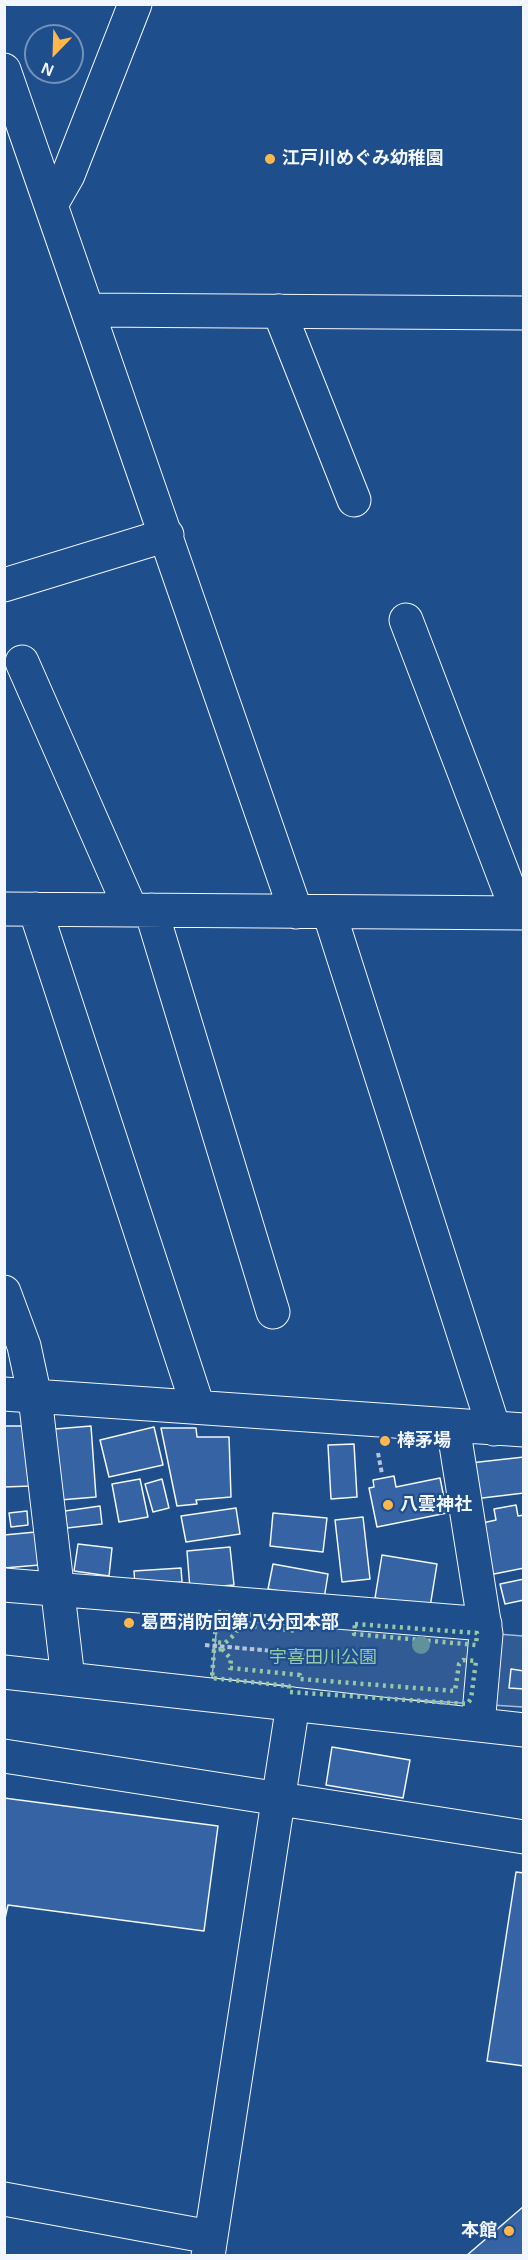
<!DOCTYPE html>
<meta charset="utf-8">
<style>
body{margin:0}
#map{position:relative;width:528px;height:2260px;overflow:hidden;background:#1f4e8c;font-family:Arial,sans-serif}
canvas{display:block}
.frame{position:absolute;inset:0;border:6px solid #f2f6ff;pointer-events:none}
.north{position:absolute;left:24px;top:24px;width:60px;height:60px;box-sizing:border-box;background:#1f4e8c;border:2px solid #7391ba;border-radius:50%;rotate:203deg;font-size:16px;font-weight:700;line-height:24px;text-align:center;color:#f2f6ff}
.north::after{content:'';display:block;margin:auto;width:21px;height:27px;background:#ffb74d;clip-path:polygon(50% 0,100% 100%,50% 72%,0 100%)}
</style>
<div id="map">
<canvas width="528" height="2260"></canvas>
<div class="frame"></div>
<div class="north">N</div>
</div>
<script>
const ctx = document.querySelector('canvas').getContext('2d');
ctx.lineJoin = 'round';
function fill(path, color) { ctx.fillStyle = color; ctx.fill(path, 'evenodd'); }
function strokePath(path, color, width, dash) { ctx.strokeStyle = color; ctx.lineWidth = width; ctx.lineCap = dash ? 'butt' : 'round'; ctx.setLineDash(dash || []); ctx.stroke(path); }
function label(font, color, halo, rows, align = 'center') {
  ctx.font = font + ' Arial,"Noto Sans JP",sans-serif'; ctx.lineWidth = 4.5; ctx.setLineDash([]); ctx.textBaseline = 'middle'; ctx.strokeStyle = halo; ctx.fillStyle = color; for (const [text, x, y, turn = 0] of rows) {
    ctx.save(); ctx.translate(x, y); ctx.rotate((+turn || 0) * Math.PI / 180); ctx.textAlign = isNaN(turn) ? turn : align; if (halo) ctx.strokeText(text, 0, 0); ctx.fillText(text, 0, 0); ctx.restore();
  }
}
const built = new Path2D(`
 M218 1612 523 1636V1707L289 1692V1686L212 1678Z`);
fill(built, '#305b95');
strokePath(built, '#a8bbd7', 1.5);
const building = new Path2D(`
 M4 1426H29L31 1486 4 1487Z
 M91 1426 96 1497 60 1500 55 1429Z
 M154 1427 163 1465 109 1477 100 1440Z
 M161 1428H196L197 1437H229L231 1497 196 1500 197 1504 177 1506Z
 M354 1444 357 1497 331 1499 328 1445Z
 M524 1457V1493L474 1499 470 1463Z
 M394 1476 396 1487 440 1478 447 1513 377 1527 369 1488 374 1487 373 1480Z
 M140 1479 148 1517 119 1522 112 1484Z
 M162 1479 169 1508 153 1512 145 1484Z
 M516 1505 518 1516 524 1515V1568L489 1575 478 1524 496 1520 494 1509Z
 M100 1506 102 1524 67 1528 65 1511Z
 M236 1508 240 1534 186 1542 181 1516Z
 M27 1511 28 1525 11 1527 9 1513Z
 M273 1513 327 1518 323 1552 270 1546Z
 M363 1517 370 1579 342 1582 335 1520Z
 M36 1532 39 1565 4 1568V1535Z
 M78 1544 112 1548 109 1576 74 1571Z
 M230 1547 234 1585 190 1589 187 1551Z
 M382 1555 437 1564 430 1607 375 1598Z
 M273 1564 328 1574 324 1599 268 1589Z
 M181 1568 182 1582 135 1586 134 1571Z
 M524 1579V1600L505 1604 500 1584Z
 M511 1669 524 1671V1689L509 1688Z
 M332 1747 410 1760 403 1798 326 1785Z
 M4 1798 218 1826 204 1931 8 1905 4 1923Z
 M516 1872 524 1873V2066L487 2061Z
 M524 2206V2256H466Z`);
fill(building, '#3563a3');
strokePath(building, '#f2f6ff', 1.5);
const minor = new Path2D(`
 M4 70 296 912
 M52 203 68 175 135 4
 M89 310 524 313
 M279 311 354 500
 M4 585 167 535
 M406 620 518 913
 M22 662 131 910
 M4 909 524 913
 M35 909 198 1407
 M151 910 273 1312
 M329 912 494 1429
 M4 1292 24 1346 35 1397 68 1679
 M4 1394 524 1430
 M453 1426 486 1634 478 1725
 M4 1585 485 1624
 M4 1672 524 1730
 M4 1756 524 1837
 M4 2199 210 2237
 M208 2256 293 1704`);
strokePath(minor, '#f2f6ff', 35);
strokePath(new Path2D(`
 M378 1453 382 1474
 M205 1645 365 1659 366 1647`), '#b3c4dc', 4, [4.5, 3]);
strokePath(minor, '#1f4e8c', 33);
strokePath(new Path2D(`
 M218 1612 299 1619 298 1631 239 1625 236 1633 225 1643 214 1642Z
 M355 1624 477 1633 476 1645 354 1634Z
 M222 1649 231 1659 230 1668 300 1675V1679L455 1691 459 1664 463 1660 476 1661 471 1699 467 1704 289 1692V1686L212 1678 214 1650Z`), '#97c8a6', 4.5, [3, 4.5]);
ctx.fillStyle = '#61919a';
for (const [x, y] of [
 [421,1645]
]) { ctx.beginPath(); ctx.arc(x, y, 9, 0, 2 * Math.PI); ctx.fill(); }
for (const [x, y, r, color] of [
 [270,159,6,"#ffb74d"],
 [385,1441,6,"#ffb74d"],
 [388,1505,6,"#ffb74d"],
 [129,1623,6,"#ffb74d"],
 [509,2231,6,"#ffb74d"]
]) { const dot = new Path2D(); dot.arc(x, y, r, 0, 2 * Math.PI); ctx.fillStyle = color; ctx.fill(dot); strokePath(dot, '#1f4e8c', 2); }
label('bold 18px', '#f2f6ff', '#1f4e8c', [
 ["江戸川めぐみ幼稚園",282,159],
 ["棒茅場",397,1441],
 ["八雲神社",400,1505],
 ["葛西消防団第八分団本部",141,1623],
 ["本館",497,2231,"right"]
], 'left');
label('18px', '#97c8a6', '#1f4e8c', [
 ["宇喜田川公園",323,1658]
]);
</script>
